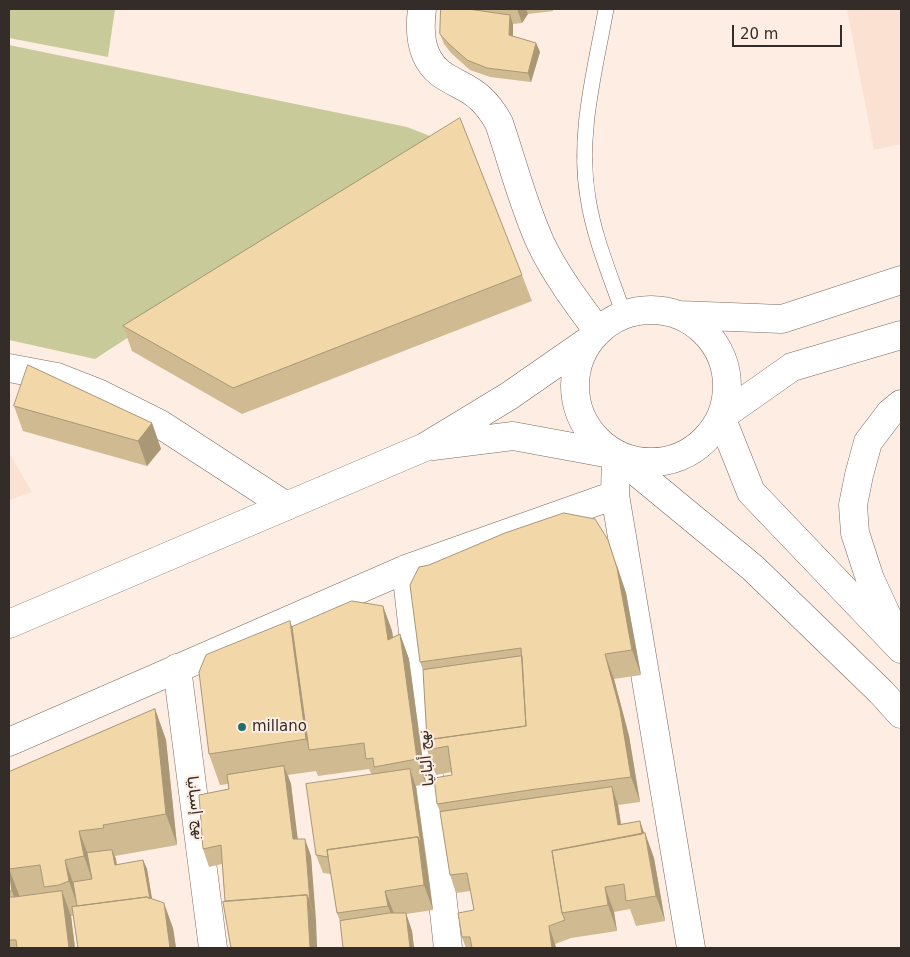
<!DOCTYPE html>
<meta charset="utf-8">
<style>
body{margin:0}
#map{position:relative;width:910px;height:957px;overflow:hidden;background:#feede2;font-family:"DejaVu Sans",sans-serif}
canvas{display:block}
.frame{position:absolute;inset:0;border:10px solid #332c28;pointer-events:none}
.scale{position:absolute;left:732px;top:25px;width:110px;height:22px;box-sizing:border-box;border:2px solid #332c28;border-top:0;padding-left:6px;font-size:15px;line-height:18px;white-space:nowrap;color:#332c28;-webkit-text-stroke:4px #feede2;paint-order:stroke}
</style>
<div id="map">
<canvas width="910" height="957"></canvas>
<div class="frame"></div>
<div class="scale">20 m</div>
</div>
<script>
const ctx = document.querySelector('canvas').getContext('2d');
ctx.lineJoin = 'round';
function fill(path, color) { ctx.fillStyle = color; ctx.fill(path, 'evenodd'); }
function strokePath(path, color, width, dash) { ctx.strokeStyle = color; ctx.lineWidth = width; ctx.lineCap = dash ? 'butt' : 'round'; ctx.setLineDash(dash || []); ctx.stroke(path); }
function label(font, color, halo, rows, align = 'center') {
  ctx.font = font + ' "DejaVu Sans",Vazirmatn,sans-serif'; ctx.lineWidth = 4; ctx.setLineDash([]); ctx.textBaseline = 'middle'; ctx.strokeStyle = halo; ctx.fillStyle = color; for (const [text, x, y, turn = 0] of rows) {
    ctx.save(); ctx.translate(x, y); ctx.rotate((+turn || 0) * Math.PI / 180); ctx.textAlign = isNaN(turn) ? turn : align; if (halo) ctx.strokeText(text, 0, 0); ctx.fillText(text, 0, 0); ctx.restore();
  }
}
fill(new Path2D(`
 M847 9H901V144L874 150Z
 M9 453 32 492 9 500Z`), '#fae1d2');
fill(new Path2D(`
 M9 9H115L108 57 9 38Z
 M9 45 407 127 435 138 95 359 9 340Z`), '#c8cb99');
const lane = new Path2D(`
 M606 9C595 71 577 135 588 198 594 238 611 277 624 315`);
const street = new Path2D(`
 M422 9C419 32 420 57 440 73 453 83 469 87 480 98 488 105 494 114 499 123 513 164 523 205 541 244 556 275 577 303 598 331
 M9 368 57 377 98 393 160 424 286 506
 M616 455 615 495 691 948
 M406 569 448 948
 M177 668 213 948
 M9 742 406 569 615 495`);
const secondary = new Path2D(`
 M575 386a76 76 0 1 1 152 0a76 76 0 1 1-152 0Z
 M679 315 782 319 901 280
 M901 404 890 413 868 442 859 475 853 505 855 533 870 579 901 646
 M721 417 792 367 901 335
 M433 446 513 436 616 455
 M9 624 425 447 509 396 591 339`);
const highway = new Path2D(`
 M721 417 751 492 901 649
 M616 455 753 568 881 692 901 714`);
strokePath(lane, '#7a6b62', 16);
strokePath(street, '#7a6b62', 29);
strokePath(secondary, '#7a6b62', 29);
strokePath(highway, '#7a6b62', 29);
strokePath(lane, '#fff', 15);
strokePath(street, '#fff', 28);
strokePath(secondary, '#fff', 28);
strokePath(highway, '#fff', 28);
fill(new Path2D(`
 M441 9H553V11L528 14 522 23 513 24V36L536 43 540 52 531 82 490 77 470 70 451 53 444 44 440 34Z
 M522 275 532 301 242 414 132 351 123 326Z
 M14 406 152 423 161 449 147 466 23 431Z
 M617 565 626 593 641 675 614 679 629 736 640 802 618 805 621 824 640 821 644 833H645L654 858 665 921 636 926 630 909 614 912 617 931 571 938 555 944 556 948H466L462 937 474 910 470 891 456 893 450 875 440 812 437 804 452 775 451 772 436 775 427 750V740L423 670 420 662Z
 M383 606 392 631 393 637 400 634 409 659 426 784 416 786 427 862 433 910 406 914 412 931 414 948H343L340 921 337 913 331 874 323 873 316 855 372 775 369 769 318 776 316 771 288 775 291 784 297 839 311 856 317 948 225 901 222 864 209 867 203 849 229 789 228 784 220 785 209 754 292 627Z
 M155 709 166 740 177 845 115 856 117 865 143 860 147 869 152 899 173 928 176 948H78L73 916H71L75 948H9V772Z`), '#d0ba91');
fill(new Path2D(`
 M517 9H526L528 14 522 23Z
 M510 15 513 24V44L509 35Z
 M536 43 540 52 531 82 528 73Z
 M152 423 161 449 147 466 138 441Z
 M608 540 626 593 641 675 632 650Z
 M383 606 392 631 397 665 388 640Z
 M290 621 301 652 310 750 306 739Z
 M400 634 409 659 426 784 417 759Z
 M605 654 614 679 629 736 640 802 631 777Z
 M155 709 166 740 177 845 166 814Z
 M284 766 291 784 300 857 293 839Z
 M410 769 416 787 433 910 424 885Z
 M612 787 618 805 624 843 618 825Z
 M640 821 646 839 643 842Z
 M79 831 91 862 95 888 84 856Z
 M645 833 654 858 665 921 656 896Z
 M305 839 311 856 316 920 310 902Z
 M112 850 116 859 118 874 115 865Z
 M65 860 76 891 80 913 69 881Z
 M143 860 147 869 156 923 152 913Z
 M9 869 21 900 23 922 12 891Z
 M605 887 614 912 617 931 608 905Z
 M62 891 71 916 75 948H69Z
 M385 891 395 916 397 931 388 906Z
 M307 895 316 920 317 948H310Z
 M164 903 173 928 176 948H170Z
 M406 913 412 931 414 948H410Z
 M549 926 555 944 556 948H552Z`), '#a99776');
const building = new Path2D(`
 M441 9H468L510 15 509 35 536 43 528 73 487 68 467 60 448 43 440 34Z
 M460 118 522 275 233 388 123 326Z
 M28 365 152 423 138 441 14 406Z
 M564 513 595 519 608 540 617 568 632 650 605 654 620 710 631 777 536 789 437 804 434 778 452 775 448 746 427 750 425 740 526 726 521 648 420 662 410 585 419 567 429 565 505 533Z
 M352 601 383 606 388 640 400 634 417 759 374 767 373 758 366 759 364 743 309 750 292 627Z
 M290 621 306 739 209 754 199 672 206 655Z
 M522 656 526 726 427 740 423 670Z
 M155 709 166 814 103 825 104 828 79 831 84 856 65 860 69 881 59 885 44 887 40 865 9 869 12 891H9V772Z
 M284 766 293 839H305L310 902 307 895 225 901 221 845 203 849 199 795 229 789 227 775Z
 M410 769 421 845 418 837 327 850 328 857 316 855 306 784Z
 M612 787 618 825 640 821 642 834 552 851 562 913 565 920 549 926 552 948H472L470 937H462L458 913 474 910 467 873 450 875 440 812Z
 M645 833 656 896 626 901 624 884 605 887 608 905 562 913 552 851Z
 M418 837 424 885 385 891 388 906 337 913 327 850Z
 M112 850 115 865 143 860 150 899 147 897 77 906 73 882 92 879 87 853Z
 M62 891 69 948H17L16 940H9V897H14Z
 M307 895 310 948H231L223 902Z
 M147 897 164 903 170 948H78L72 907Z
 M390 913H406L410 948H343L340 921Z`);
fill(building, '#f2d8a9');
strokePath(building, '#a99776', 1);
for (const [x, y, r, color] of [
 [242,727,5,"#226e6f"]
]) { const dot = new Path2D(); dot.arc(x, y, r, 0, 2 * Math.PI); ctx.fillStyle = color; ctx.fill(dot); strokePath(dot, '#feede2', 2); }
label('15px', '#332c28', '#feede2', [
 ["millano",252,727]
], 'left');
label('15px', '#332c28', '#feede2', [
 ["نهج ألبانيا",427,758,-96],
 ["نهج إسبانيا",195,808,83]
]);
</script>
